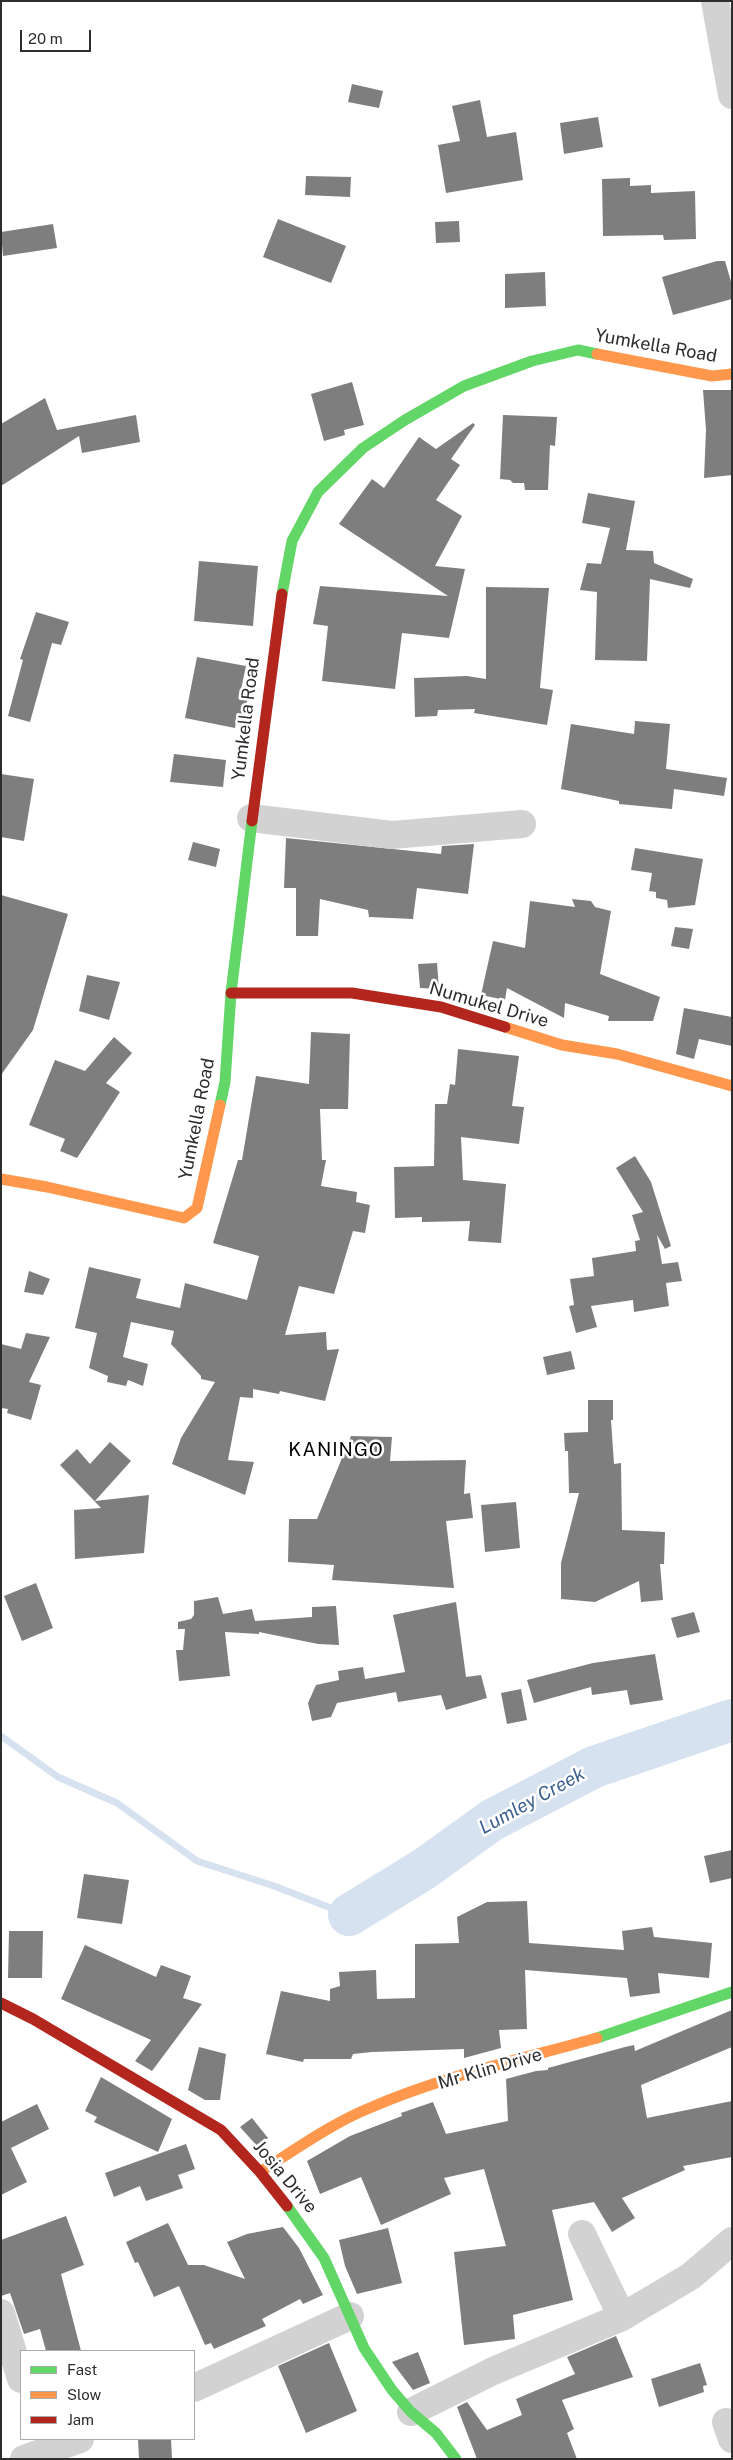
<!DOCTYPE html>
<style>
body{margin:0}
#map{position:relative;width:733px;height:2460px;overflow:hidden;background:#fff;font-family:"Public Sans",sans-serif}
canvas{display:block}
.frame{position:absolute;inset:0;border:2px solid #2d2d2d;pointer-events:none}
.legend{position:absolute;left:20px;top:2350px;width:175px;height:90px;box-sizing:border-box;background:#fff;border:1px solid #ababab;margin:0;padding:6px 9px;list-style:none;font-size:15px;color:#2d2d2d}
.legend li{display:flex;align-items:center;gap:10px;height:25px}
.legend b{width:25px;border:1px solid #ababab}
.scale{position:absolute;left:20px;top:30px;width:71px;height:22px;box-sizing:border-box;border:2px solid #2d2d2d;border-top:0;padding-left:6px;font-size:15px;line-height:18px;white-space:nowrap;color:#2d2d2d;-webkit-text-stroke:4px #fff;paint-order:stroke}
</style>
<div id="map">
<canvas width="733" height="2460"></canvas>
<div class="frame"></div>
<ul class="legend">
<li><b style="height:6px;background:#63d668"></b>Fast</li>
<li><b style="height:6px;background:#ff974d"></b>Slow</li>
<li><b style="height:6px;background:#b3261e"></b>Jam</li>
</ul>
<div class="scale">20 m</div>
</div>
<script>
const ctx = document.querySelector('canvas').getContext('2d');
ctx.lineJoin = 'round';
function strokePath(path, color, width, dash) { ctx.strokeStyle = color; ctx.lineWidth = width; ctx.lineCap = dash ? 'butt' : 'round'; ctx.setLineDash(dash || []); ctx.stroke(path); }
function fill(path, color) { ctx.fillStyle = color; ctx.fill(path, 'evenodd'); }
function label(font, color, halo, rows, align = 'center') {
  ctx.font = font + ' "Public Sans",sans-serif'; ctx.lineWidth = 5; ctx.setLineDash([]); ctx.textBaseline = 'middle'; ctx.strokeStyle = halo; ctx.fillStyle = color; for (const [text, x, y, turn = 0] of rows) {
    ctx.save(); ctx.translate(x, y); ctx.rotate((+turn || 0) * Math.PI / 180); ctx.textAlign = isNaN(turn) ? turn : align; if (halo) ctx.strokeText(text, 0, 0); ctx.fillText(text, 0, 0); ctx.restore();
  }
}
strokePath(new Path2D(`
 M1 1736 58 1777 117 1803 197 1861 274 1886 349 1915`), '#d7e2f1', 7);
strokePath(new Path2D(`
 M349 1915 424 1869 492 1820 594 1767 732 1720`), '#d7e2f1', 42);
fill(new Path2D(`
 M352 84 383 91 379 108 348 102Z
 M480 100 487 137 516 132 523 180 446 193 438 145 460 141 452 106Z
 M598 117 603 147 564 154 560 123Z
 M306 176 351 177 350 197 305 195Z
 M630 178V186L651 185V193L695 191 696 239 664 240 663 235 603 236 602 179Z
 M278 219 346 246 331 283 263 257Z
 M459 221 460 242 436 243 435 222Z
 M53 224 57 248 3 256 1 232Z
 M717 261H725L732 285V299L673 315 662 277Z
 M545 272 546 306 505 308V274Z
 M352 382 364 425 344 430 345 435 324 441 311 394Z
 M703 390H732V475L704 478 706 430Z
 M45 398 57 430 136 415 140 442 82 453 79 436 1 486V424Z
 M503 415 557 417 555 446 550 445 548 490H525L524 483H513L510 480 500 479Z
 M473 423 475 425 451 459 460 465 436 500 462 516 435 566 465 569 449 638 402 633 395 689 322 681 328 626 313 624 320 586 448 596 339 524 372 479 384 488 419 437 436 449Z
 M588 493 635 501 626 550 653 551 654 563 693 579 690 588 650 579 647 661 595 660 597 592 580 590 587 563 601 564 610 528 582 523Z
 M199 561 258 566 253 626 194 621Z
 M486 587 549 588 540 688 553 690 547 725 474 713 475 709 438 710 437 716 415 717 414 678 467 676 486 679Z
 M36 612 69 622 61 645 52 643 30 722 8 716 23 660 20 659Z
 M197 657 246 666 240 694 248 698 243 717 237 716 235 728 185 718Z
 M635 721 670 724 666 769 727 778 724 796 674 789 672 809 619 804V801L561 789 571 724 634 734Z
 M174 754 226 760 223 787 170 782Z
 M1 774 34 779 24 841 1 837Z
 M286 838 441 854 442 846 474 844 468 894 417 888 413 919 369 917 368 910 320 899 318 936H296V888H284Z
 M193 842 220 849 216 867 188 860Z
 M635 848 703 859 695 905 668 908 667 900 656 898V892L649 891 652 873 631 870Z
 M1 895 68 914 33 1030 1 1075Z
 M572 899 591 901 595 907 611 911 600 974 660 997 653 1021H608L609 1016 565 1003 564 1018 507 988 505 1000 481 995 493 941 525 948 530 901 575 907Z
 M675 927 693 929 689 949 671 946Z
 M437 963 439 989 420 988 418 964Z
 M87 975 120 982 109 1020 79 1011Z
 M684 1008 732 1017V1046L699 1039 694 1059 676 1054Z
 M311 1032 350 1034 348 1109H320L322 1160H326L321 1186 357 1192 356 1202 370 1205 365 1233 353 1231 334 1294 299 1286 285 1335 326 1332 327 1350 339 1349 325 1401 280 1391 279 1394 253 1389V1398L240 1397 228 1460 254 1462 245 1495 172 1464 181 1438 215 1382 201 1379V1376L171 1344 174 1331 131 1322 123 1357 148 1364 143 1386 128 1380 126 1386 107 1382 108 1376 89 1368 97 1333 75 1328 89 1267 141 1279 136 1298 180 1308 185 1283 247 1300 259 1256 213 1243 238 1160H242L256 1076 309 1084Z
 M114 1037 132 1053 106 1083 120 1092 77 1158 60 1151 65 1139 29 1125 55 1060 85 1071Z
 M458 1049 519 1056 512 1106 524 1107 519 1144 461 1137 463 1180 506 1184 501 1243 468 1241 470 1221 422 1222V1217L395 1218 394 1167 434 1166 435 1104H447L450 1084 455 1085Z
 M635 1156 651 1182 671 1246 665 1249 657 1235 662 1264 678 1262 682 1281 666 1283 669 1306 634 1312 633 1300 591 1306 597 1327 576 1333 569 1306 574 1305 570 1279 594 1276 592 1258 636 1251 635 1241 640 1240 632 1215 643 1212 616 1168Z
 M29 1271 50 1279 43 1295 24 1292Z
 M26 1333 50 1337 29 1382 41 1385 31 1420 7 1413 8 1409 1 1408V1344L21 1349Z
 M571 1351 575 1369 547 1375 543 1357Z
 M588 1400H613V1420H611L614 1464 621 1463 622 1530 665 1532 664 1564H660L663 1600 641 1602 639 1581 595 1602 561 1599V1563L579 1493H569L568 1451H565L564 1433 588 1432Z
 M351 1436 392 1437 390 1461 466 1460 464 1494 470 1493 473 1518 446 1521 454 1588 332 1580 334 1565 288 1562 289 1519H317Z
 M110 1442 131 1461 95 1501 149 1495 144 1553 75 1559 74 1510 101 1508 60 1465 77 1449 90 1464Z
 M516 1502 520 1548 485 1552 481 1505Z
 M36 1583 53 1628 22 1641 4 1596Z
 M218 1597 223 1614 252 1609 255 1621 312 1617V1607L336 1606 339 1645 318 1644 259 1632V1634L225 1632 230 1676 179 1681 176 1650H183L185 1629H178V1622L191 1619 194 1615V1601Z
 M456 1602 466 1677 481 1675 487 1698 446 1710 441 1695 398 1702 396 1692 337 1703 331 1717 312 1721 308 1703 316 1685 339 1680 338 1671 363 1667 365 1679 405 1672 393 1615Z
 M694 1612 700 1632 677 1638 671 1618Z
 M655 1654 663 1700 630 1705 627 1690 592 1695 591 1687 534 1703 527 1680 593 1663Z
 M521 1689 527 1720 507 1724 501 1693Z
 M732 1850V1878L710 1883 704 1856Z
 M84 1874 129 1880 122 1924 77 1918Z
 M527 1901 529 1943 624 1950 622 1931 652 1927 654 1937 712 1943 709 1978 658 1973 660 1993 630 1997 627 1978 525 1970 527 2029 499 2030 501 2048 464 2058V2049L372 2052 353 2054 351 2059H304L303 2062 266 2054 281 1991 330 2001V1989L340 1986 339 1972 376 1970 377 1999 415 1998V1944L459 1943 457 1917 487 1902Z
 M9 1931H43L42 1978H8Z
 M85 1945 156 1977 161 1965 191 1976 183 1998 202 2004 152 2071 135 2061 151 2040 61 1999Z
 M732 2010V2047L641 2085 647 2118 732 2101V2157L683 2166 685 2170 622 2198 635 2218 612 2232 594 2202 552 2210 573 2300 513 2315 515 2339 464 2345 454 2252 506 2246 484 2169 444 2178 451 2194 381 2225 361 2177 320 2194 307 2161 350 2136 402 2116 401 2113 433 2102 446 2134 508 2121 506 2079 536 2071 548 2070V2068L625 2047 634 2045 635 2051Z
 M199 2047 226 2054 220 2100H205L188 2090Z
 M101 2077 172 2119 158 2152 94 2122 97 2117 85 2111Z
 M37 2104 49 2129 11 2148 27 2182 1 2195V2122Z
 M252 2118 268 2138 258 2147 240 2127Z
 M186 2144 195 2169 178 2175 183 2188 146 2201 140 2186 114 2197 105 2173Z
 M66 2216 84 2265 61 2274 81 2351H46L40 2329 24 2334 10 2293 1 2296V2240Z
 M168 2223 188 2265H204L245 2279 227 2242 247 2234 283 2227 299 2248 323 2295 303 2304 300 2299 262 2319 266 2326 214 2349 211 2343 205 2345 179 2286 154 2297 138 2262 135 2263 126 2242Z
 M388 2228 402 2283 357 2294 345 2266 339 2240Z
 M616 2336 633 2377 562 2400 574 2429 567 2433 577 2459H477L457 2407 467 2402 487 2430 522 2415 516 2399 575 2374 567 2357Z
 M329 2343 357 2411 306 2433 278 2366Z
 M418 2352 430 2383 413 2390 392 2362Z
 M700 2363 707 2385 703 2386 704 2392 659 2407 651 2379Z
 M138 2439H171L172 2459H139Z`), '#7e7e7e');
strokePath(new Path2D(`
 M715 1 732 95
 M251 818 392 835 522 824
 M582 2234 622 2317
 M1 2313 21 2379
 M194 2388 350 2316
 M411 2412 493 2371 622 2317 691 2276 732 2241
 M726 2422 732 2439
 M24 2459 80 2439`), '#d2d2d2', 28);
strokePath(new Path2D(`
 M282 594 292 541 318 492 363 448 405 420 464 386 532 361 578 350 597 354
 M220 1105 225 1082 231 993 252 821
 M597 2038 732 1992
 M287 2206 324 2258 364 2348 392 2390 411 2412 436 2433 456 2459`), '#63d668', 11);
strokePath(new Path2D(`
 M597 354 712 376 732 374
 M505 1027 562 1045 617 1054 732 1086
 M1 1179 47 1187 184 1218 197 1208 220 1105
 M260 2172C296 2149 332 2123 372 2107 444 2076 522 2059 597 2038`), '#ff974d', 11);
strokePath(new Path2D(`
 M252 821 282 594
 M231 993H352L441 1007 505 1027
 M1 2003 33 2019 221 2130 260 2172 287 2206`), '#b3261e', 11);
label('18px', '#2d2d2d', '#fff', [
 ["Yumkella Road",656,346,10],
 ["Yumkella Road",246,719,-83],
 ["Numukel Drive",489,1005,16],
 ["Yumkella Road",197,1119,-79],
 ["Mr Klin Drive",490,2069,-16],
 ["Josia Drive",285,2177,50]
]);
ctx.letterSpacing = '1px';
label('19px', '#000', '#fff', [
 ["KANINGO",336,1450]
]);
ctx.letterSpacing = '0px';
label('italic 19px', '#3c608f', '#fff', [
 ["Lumley Creek",532,1801,-29]
]);
</script>
